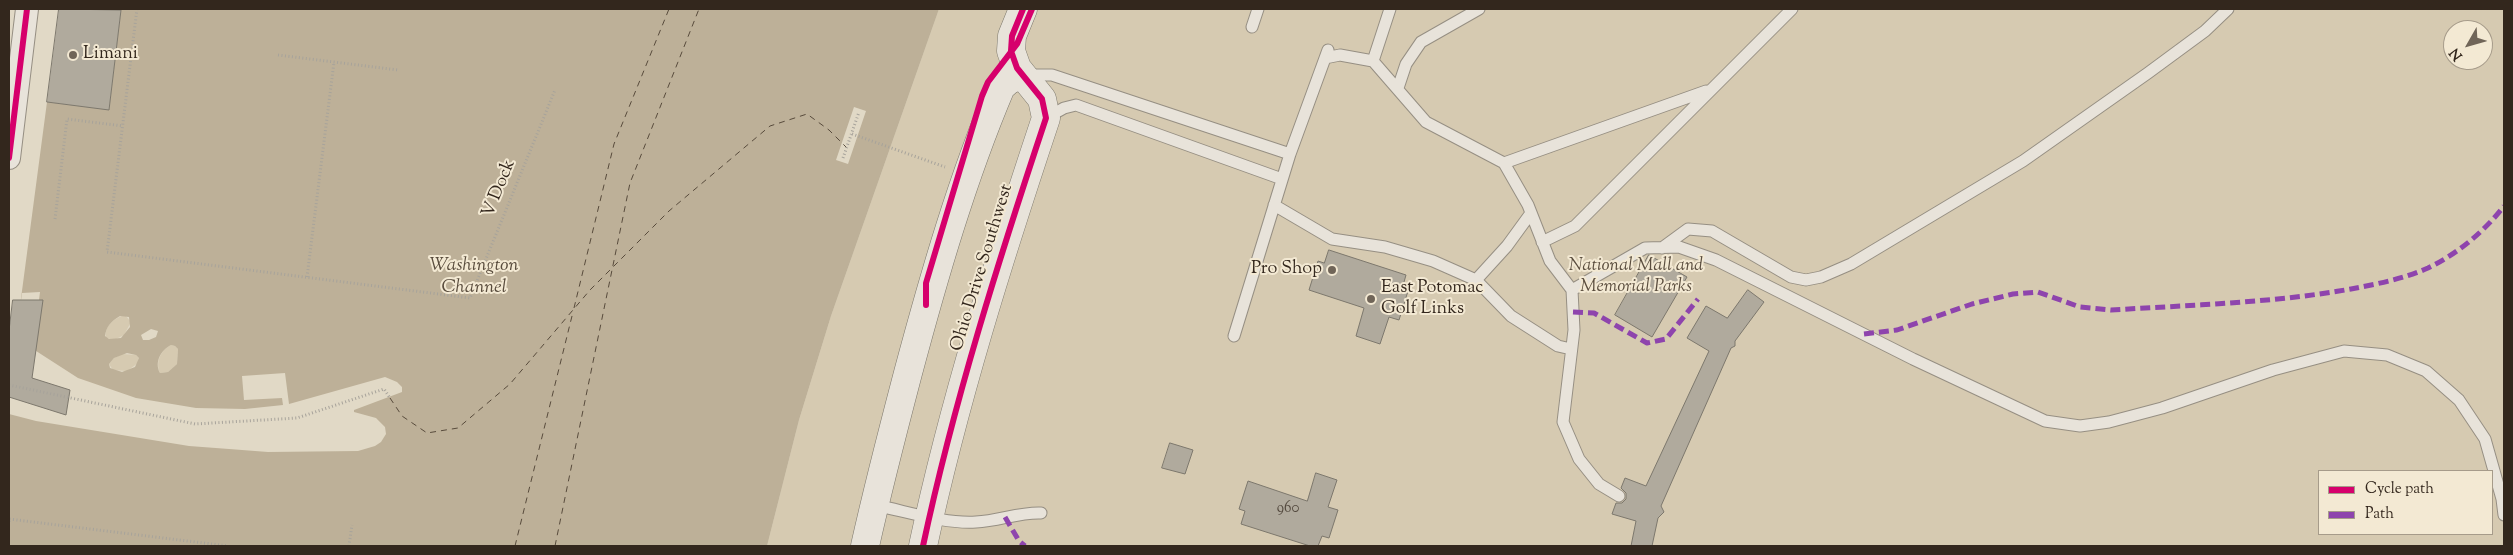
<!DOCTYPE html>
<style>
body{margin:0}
#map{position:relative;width:2513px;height:555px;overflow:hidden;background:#e1d9c6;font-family:"Sorts Mill Goudy",serif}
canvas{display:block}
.frame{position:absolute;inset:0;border:10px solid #33271d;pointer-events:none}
.legend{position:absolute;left:2318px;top:470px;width:175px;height:65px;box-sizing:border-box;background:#f3e9d3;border:1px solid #a69b8a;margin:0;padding:6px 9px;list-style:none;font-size:15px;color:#33271d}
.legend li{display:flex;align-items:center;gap:10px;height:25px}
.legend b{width:25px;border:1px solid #a69b8a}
.north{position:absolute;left:2443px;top:20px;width:50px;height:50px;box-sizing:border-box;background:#f3e9d3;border:1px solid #a69b8a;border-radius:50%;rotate:232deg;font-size:14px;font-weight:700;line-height:20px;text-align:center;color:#33271d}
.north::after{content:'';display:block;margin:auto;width:18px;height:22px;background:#706558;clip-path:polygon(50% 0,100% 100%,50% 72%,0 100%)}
</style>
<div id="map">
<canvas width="2513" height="555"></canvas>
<div class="frame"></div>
<ul class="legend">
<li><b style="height:6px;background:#d6006c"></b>Cycle path</li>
<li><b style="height:6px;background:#8e44ad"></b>Path</li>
</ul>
<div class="north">N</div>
</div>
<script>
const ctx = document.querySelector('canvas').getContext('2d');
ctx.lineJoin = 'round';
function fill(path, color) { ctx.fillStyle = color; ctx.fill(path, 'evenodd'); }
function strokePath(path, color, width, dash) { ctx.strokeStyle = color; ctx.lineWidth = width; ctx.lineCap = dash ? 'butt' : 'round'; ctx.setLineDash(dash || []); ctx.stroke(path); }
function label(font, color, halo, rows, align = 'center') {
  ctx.font = font + ' "Sorts Mill Goudy",serif'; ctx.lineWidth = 4; ctx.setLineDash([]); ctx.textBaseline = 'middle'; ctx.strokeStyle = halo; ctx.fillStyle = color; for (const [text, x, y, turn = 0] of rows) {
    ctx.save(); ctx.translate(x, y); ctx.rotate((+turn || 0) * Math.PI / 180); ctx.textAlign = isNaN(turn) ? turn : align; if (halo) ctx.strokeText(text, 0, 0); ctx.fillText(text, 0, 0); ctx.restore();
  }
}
fill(new Path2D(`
 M939 9H2504V546H767L799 420 831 316ZM2453 30H2483V60H2453ZM2319 471H2492V534H2319Z
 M125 315 131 322 124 335 114 340 106 338C104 326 114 318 125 315Z
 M171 345 175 346 178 349 177 364 168 372 160 373C155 362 161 350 171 345Z
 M122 354 136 355 139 358 138 363 127 371 113 370 109 364 114 358Z`), '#d6cab1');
fill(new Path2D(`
 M114 9H939L831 316 799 420 767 546H9V389L47 102 109 109 121 10ZM120 316 129 317 130 327 121 338 109 339 105 336C106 327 111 321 120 316ZM151 329 158 331 156 337 149 340H143L141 335ZM171 345 175 346 178 349 177 364 168 372 160 373C154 362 161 350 171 345ZM127 353 136 355 139 358 135 367 122 372 110 368 109 364 114 358Z`), '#bdb098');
fill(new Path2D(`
 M854 107 866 111 848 164 836 160Z
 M40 292 33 349 78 378 136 398 196 408 245 409 283 405 282 398 244 400 242 376 285 373 289 404 385 377 397 382 402 387V392L354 410V412L376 418 385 427 386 434 381 442 375 446 358 451 268 452 229 449 189 446 36 421 9 414V389L22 293Z`), '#e1d9c6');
strokePath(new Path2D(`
 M574 308 614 144 669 9
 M390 398 402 416 427 433 458 428 510 384 590 290 669 211 770 126 807 114 829 130 847 148
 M515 546 573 312
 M555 546 630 183 699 9`), '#584b3c', 1, [6, 5]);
const building = new Path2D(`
 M59 9 121 10 109 110 47 102Z
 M1329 250 1406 275 1402 289 1408 291 1399 320 1389 317 1380 344 1356 336 1364 308 1309 290 1318 261 1324 263Z
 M1649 255 1687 277 1652 337 1615 315Z
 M1748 290 1764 302 1735 341V346L1731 348 1661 506 1664 512 1658 518 1652 546H1631L1636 521 1612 514 1616 503H1622L1626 499V493L1621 488 1625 478 1646 486 1709 351 1687 338 1706 306 1727 318Z
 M13 300H43L32 378 70 390 66 415 9 397V331Z
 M1170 443 1193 450 1185 474 1162 468Z
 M1316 473 1337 480 1328 507 1338 510 1329 538 1322 536 1318 546H1310L1241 524 1245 511 1239 509 1248 481 1307 501Z`);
fill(building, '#b0aa9d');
strokePath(building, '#7d786d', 1);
const lane = new Path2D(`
 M1390 9 1373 61 1426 122 1504 163 1528 205 1550 261 1572 290 1574 330 1563 422 1579 459 1599 484 1619 496
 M1252 27 1258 9
 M1325 58 1340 55 1373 61
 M1027 75H1052L1290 154
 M1398 88 1406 64 1421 42 1479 9
 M1046 118 1064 108 1076 105 1282 179
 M1504 163 1706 91
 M1274 205 1332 239 1385 247 1433 261 1476 280 1511 316 1558 346 1571 349
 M1542 242 1575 226 1792 9
 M1662 248 1688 229 1712 231 1791 277 1806 280 1821 277 1851 264 2023 161 2148 73 2205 31 2228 9
 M1476 280 1507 246 1531 213
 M1572 290 1645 248 1679 247 1716 260 1913 359 2045 421 2080 426 2109 422 2162 408 2273 370 2344 351 2387 355 2426 371 2459 400 2485 439 2502 499 2504 515
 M1234 336 1290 154 1328 50
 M874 505C906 511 943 524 976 522 999 521 1019 512 1041 513`);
const street = new Path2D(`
 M9 158 27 9`);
const secondary = new Path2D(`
 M865 546C878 488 893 430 908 373 934 276 962 179 1001 87L1009 80 1022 75
 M923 546C954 401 999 259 1046 118L1042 99 1017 68 1011 51 1012 36 1023 9`);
strokePath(lane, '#968f83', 13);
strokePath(street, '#968f83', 24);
strokePath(secondary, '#7d786d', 29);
strokePath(new Path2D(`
 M137 9 107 252 470 298 555 90
 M278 55 398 70
 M852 134 945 167
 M843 158 859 112
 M55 219 67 119 123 126
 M307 277 334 62
 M9 385 195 424 297 418 384 389 390 398
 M9 522V519L228 546
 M349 546 352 525`), '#a7a39b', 3, [1, 2.5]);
strokePath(lane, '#e8e3da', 11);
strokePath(street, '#e8e3da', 22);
strokePath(secondary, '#e8e3da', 28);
strokePath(new Path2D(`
 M1573 312 1594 313 1647 343 1666 339 1698 299
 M1864 334 1897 330 1972 304 2013 294 2038 292 2080 307 2111 310C2191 305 2272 303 2351 289 2376 284 2404 279 2428 268 2457 254 2484 232 2504 206
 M1005 517 1019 541 1025 546`), '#8e44ad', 5, [10, 5]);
strokePath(new Path2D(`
 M9 158 27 9
 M926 305V283L982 96 988 82 1017 44 1032 9
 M923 546C954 401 999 259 1046 118L1042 99 1017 68 1011 51 1012 36 1023 9`), '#d6006c', 6);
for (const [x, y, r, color] of [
 [73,55,5,"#706558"],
 [1332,270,5,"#706558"],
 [1371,299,5,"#706558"]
]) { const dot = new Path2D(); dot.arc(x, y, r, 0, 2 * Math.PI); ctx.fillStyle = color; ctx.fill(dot); strokePath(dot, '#f3e9d3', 2); }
label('15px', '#52483d', null, [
 ["960",1288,509]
]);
label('18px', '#33271d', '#f3e9d3', [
 ["Limani",83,55],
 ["Pro Shop",1322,270,"right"],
 ["East Potomac",1381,289],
 ["Golf Links",1381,310]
], 'left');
label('18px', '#33271d', '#f3e9d3', [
 ["V Dock",500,189,-68],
 ["Ohio Drive Southwest",983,268,-73]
]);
label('italic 18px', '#5a4d3e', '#f3e9d3', [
 ["National Mall and",1636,267],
 ["Memorial Parks",1636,288]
]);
label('italic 19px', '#584b3c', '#f3e9d3', [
 ["Washington",474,267],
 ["Channel",474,289]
]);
</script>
